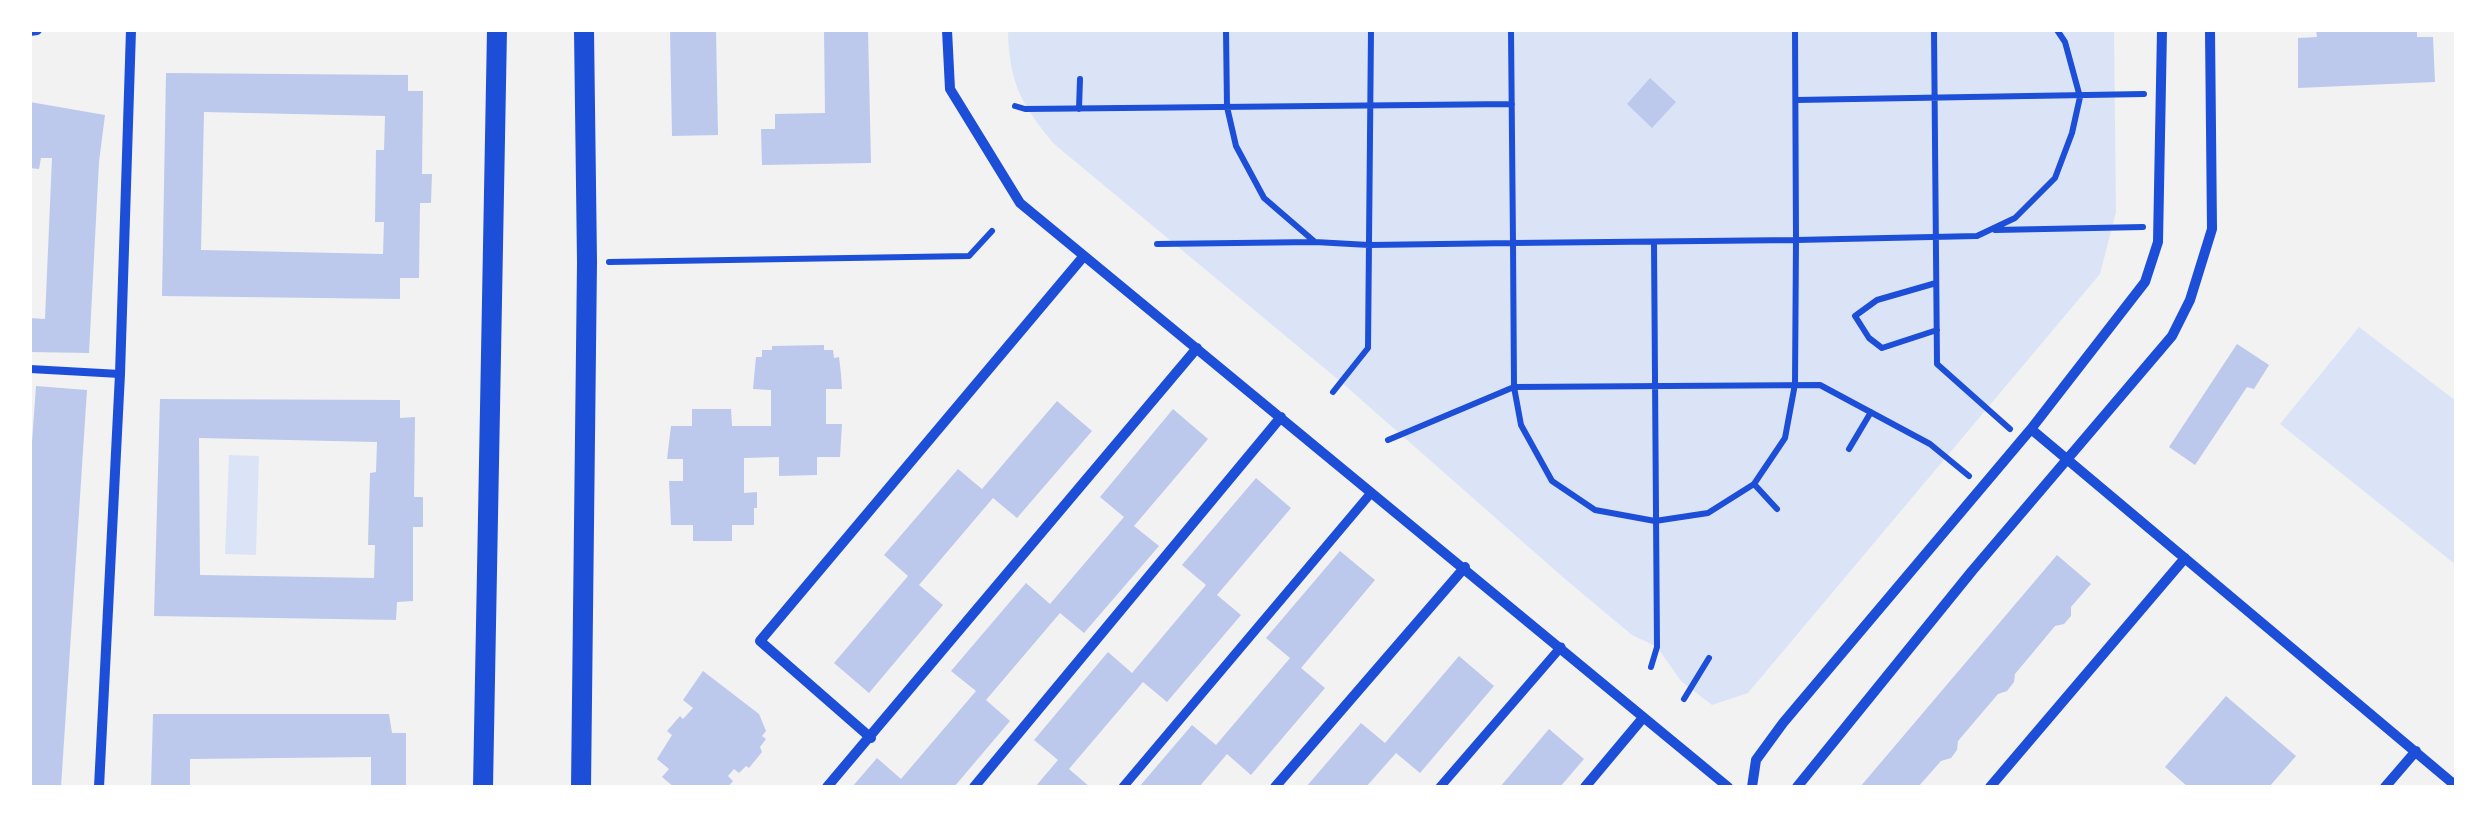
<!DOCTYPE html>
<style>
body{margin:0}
#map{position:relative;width:2486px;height:817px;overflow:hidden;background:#f2f2f2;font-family:"Archivo Narrow",sans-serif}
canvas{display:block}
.frame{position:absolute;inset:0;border:32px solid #fff;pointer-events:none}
</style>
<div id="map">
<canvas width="2486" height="817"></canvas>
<div class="frame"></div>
</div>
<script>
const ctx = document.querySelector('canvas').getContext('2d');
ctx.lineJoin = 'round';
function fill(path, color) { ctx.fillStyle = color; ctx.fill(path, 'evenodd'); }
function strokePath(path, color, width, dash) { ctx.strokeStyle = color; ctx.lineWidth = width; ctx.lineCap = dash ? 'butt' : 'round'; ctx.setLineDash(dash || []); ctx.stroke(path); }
fill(new Path2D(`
 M1008 30H2114L2116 212 2100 274 1748 693 1712 705 1681 681 1657 647 1632 635 1565 579 1341 382 1054 144C1021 104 1009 83 1008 30Z
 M2359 327 2456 401V565L2280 424Z
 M229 455 259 456 256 555 225 554Z`), '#dbe4f7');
fill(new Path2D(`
 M670 30H716L718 135 672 136Z
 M824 30H868L871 163 762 165 761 129H775V114L825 113Z
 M2316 30H2417V37H2433L2435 82 2298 88V38L2317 37Z
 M166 73 408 75V91H423L422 174H432L431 203H420L419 278H400V299L162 296ZM204 112 385 116 384 150H376L375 222H384L383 254 201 250Z
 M1650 78 1676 102 1652 128 1627 104Z
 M30 102 105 115 99 162 89 353 30 352V318L45 319 52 158H41L39 169 30 168Z
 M2237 344 2269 365 2254 389 2247 387 2195 465 2169 447Z
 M824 345V350H833L834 358 839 357 841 374 842 389H826V424H842L840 457H817V475L779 476V457L744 458V493L757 492V508H754V525H732V541H693V525H671L669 481H683V459H667L671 426H692V409H731L732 426H771V390L753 389 756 357H762V350H772V346Z
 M36 386 87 390 61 787H30V470Z
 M160 399 400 400V418L415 417 414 497H423V527H413V601L397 602 396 620 154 616ZM199 438 377 442 376 472 370 473 368 545H375L374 578 200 575Z
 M1057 401 1092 431 1017 518 993 498 919 585 943 605 869 693 834 663 908 576 884 555 958 469 982 489Z
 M1173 409 1208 439 1134 526 1159 546 1084 633 1060 613 986 700 1010 721 954 787H852L877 758 901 779 976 691 951 671 1026 583 1050 604 1124 517 1100 497Z
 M1256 478 1291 508 1217 595 1241 615 1167 702 1143 682 1069 769 1090 787H1035L1058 760 1034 740 1108 652 1132 673 1206 585 1182 565Z
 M1340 551 1375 580 1301 668 1325 688 1251 775 1227 754 1199 787H1139L1192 725 1216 745 1290 658 1266 638Z
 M2057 555 2091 584 2071 607V616L2064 624 2055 626 2015 674 2014 682 2007 691 1998 694 1958 741 1957 750 1951 758 1941 761 1918 787H1860Z
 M1459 656 1494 686 1420 773 1396 753 1366 787H1306L1361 723 1385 743Z
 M703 671 759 714 766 731 762 736 766 739 760 747 762 752 749 768 746 766 739 773 734 769 728 776 733 781 728 787H674L662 777 669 769 657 759 672 735 667 731 680 716 683 719 693 708 683 700Z
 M2226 696 2296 756 2269 787H2188L2165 767Z
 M153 714H389L392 733H406V787H371V757L190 759V787H151Z
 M1549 729 1584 759 1560 787H1500Z`), '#bdc9ec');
strokePath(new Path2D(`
 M1226 30 1227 107 1236 146 1264 198 1315 242 1369 245 1513 243 1514 387 1521 425 1552 481 1595 510 1655 521 1708 513 1754 484 1785 438 1795 384 1796 240 1977 236 2015 218 2055 178 2072 133 2080 97 2065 42 2057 30
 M1511 30 1513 243 1796 240 1795 30
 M1934 30 1937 364 2010 429
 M1796 100 2144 94
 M1015 106 1025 109 1512 104
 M1079 109 1080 79
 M1995 230 2143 227
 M1157 244 1315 242
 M609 262 969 256 992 231
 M1936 283 1877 300 1855 316 1869 338 1882 348 1937 330
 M1333 392 1368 348 1371 30
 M1388 440 1514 387 1820 385 1930 444 1969 476
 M1849 449 1871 412
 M1754 484 1777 509
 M1651 667 1657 647 1654 242
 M1684 699 1709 658`), '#1d4ed8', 6);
strokePath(new Path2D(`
 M30 369 120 374`), '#1d4ed8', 8);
strokePath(new Path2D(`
 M1123 787 1371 493
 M1440 787 1561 647`), '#1d4ed8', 9);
strokePath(new Path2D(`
 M947 30 950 89 1020 203 1728 787
 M30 31 37 30
 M2031 429 2456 786
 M871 738 760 641 1083 257
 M99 787 120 374 131 30
 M827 787 1197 348
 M974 787 1281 417
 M1275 787 1465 567
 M1585 787 1642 719
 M1752 787 1756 760 1783 723 2031 429 2145 282 2158 242 2162 30
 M1797 787 1972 571 2172 336 2190 300 2212 229 2210 30
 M1990 787 2185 558
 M2385 787 2416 751`), '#1d4ed8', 10);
strokePath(new Path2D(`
 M483 787 497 30
 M581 787 587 262 584 30`), '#1d4ed8', 20);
</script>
